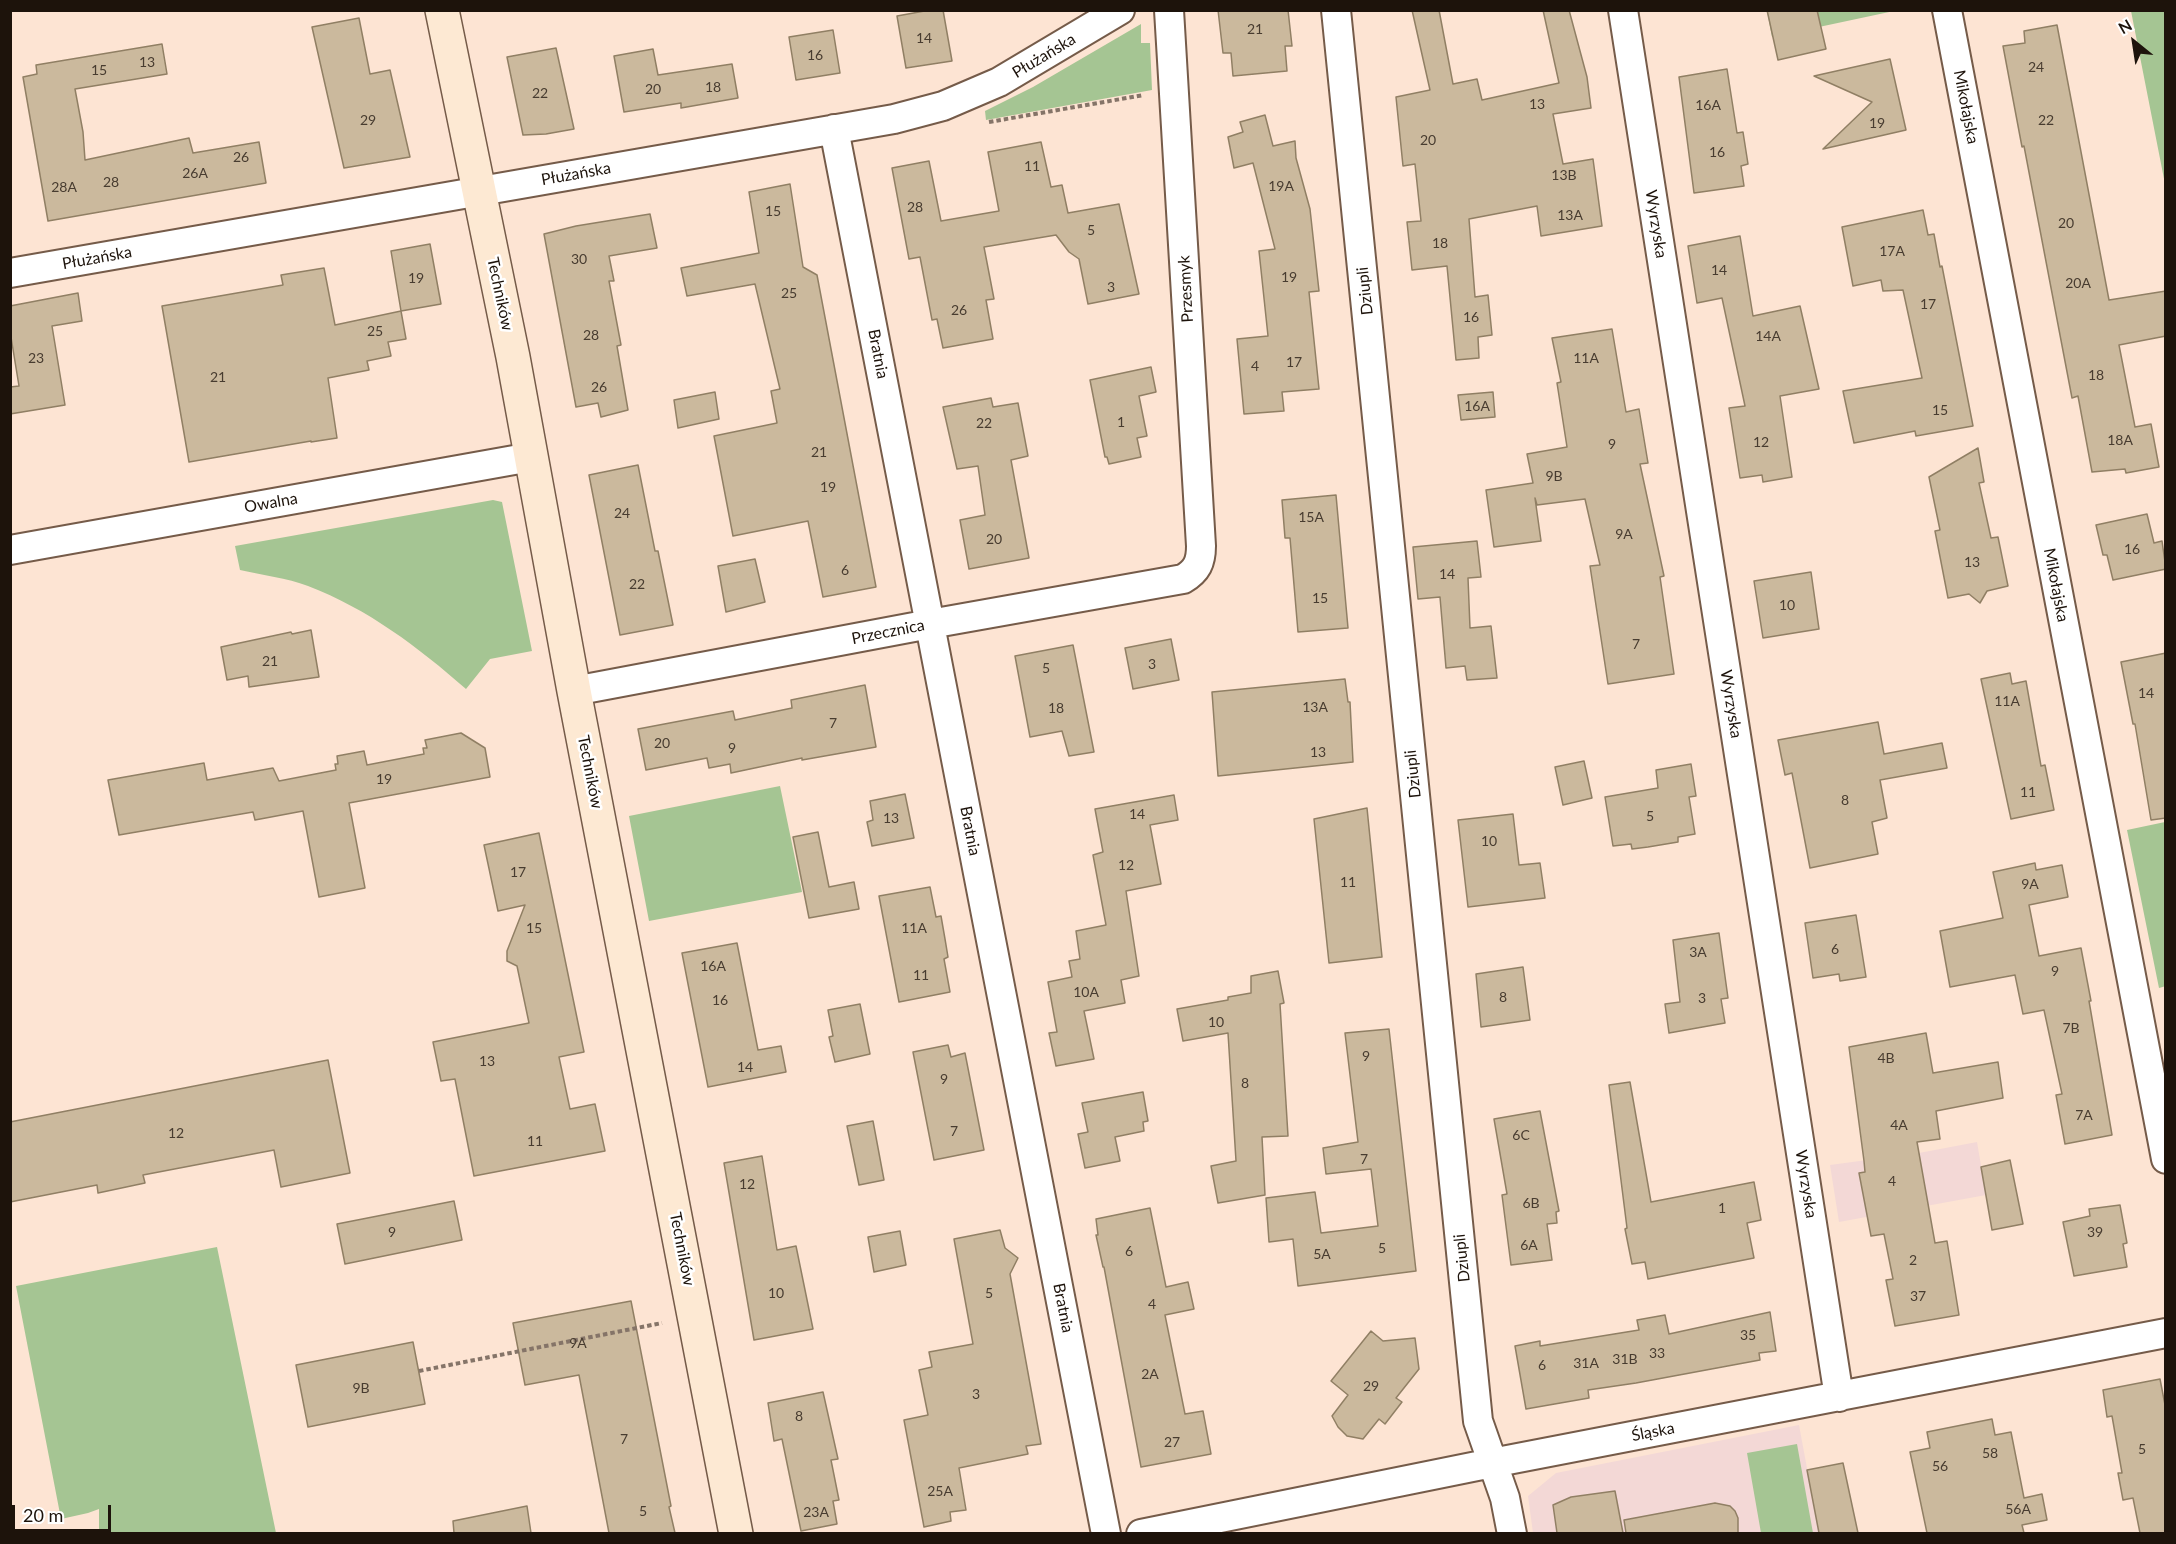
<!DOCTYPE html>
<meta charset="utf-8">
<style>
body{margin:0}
#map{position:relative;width:2176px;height:1544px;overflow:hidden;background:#fde4d3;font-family:Lato,sans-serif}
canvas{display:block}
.frame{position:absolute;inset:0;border:12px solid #1d130b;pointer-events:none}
.north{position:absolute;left:2104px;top:12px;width:60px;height:60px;-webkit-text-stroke:4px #fff;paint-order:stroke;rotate:330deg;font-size:16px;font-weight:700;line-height:24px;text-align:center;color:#1d130b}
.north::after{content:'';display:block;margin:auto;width:21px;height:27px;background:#1d130b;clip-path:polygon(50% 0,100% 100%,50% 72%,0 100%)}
.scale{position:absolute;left:12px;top:1505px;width:99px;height:27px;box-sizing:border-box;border:3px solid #1d130b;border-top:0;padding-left:8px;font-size:18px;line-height:21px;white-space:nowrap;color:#1d130b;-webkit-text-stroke:4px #fff;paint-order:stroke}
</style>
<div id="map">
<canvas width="2176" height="1544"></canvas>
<div class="frame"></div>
<div class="north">N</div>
<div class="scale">20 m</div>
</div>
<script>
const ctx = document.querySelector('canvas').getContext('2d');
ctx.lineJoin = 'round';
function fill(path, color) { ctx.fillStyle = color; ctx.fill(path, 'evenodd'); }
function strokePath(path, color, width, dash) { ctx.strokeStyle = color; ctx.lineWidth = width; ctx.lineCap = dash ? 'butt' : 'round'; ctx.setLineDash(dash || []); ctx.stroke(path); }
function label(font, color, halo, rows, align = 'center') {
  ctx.font = font + ' Lato,sans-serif'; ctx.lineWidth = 5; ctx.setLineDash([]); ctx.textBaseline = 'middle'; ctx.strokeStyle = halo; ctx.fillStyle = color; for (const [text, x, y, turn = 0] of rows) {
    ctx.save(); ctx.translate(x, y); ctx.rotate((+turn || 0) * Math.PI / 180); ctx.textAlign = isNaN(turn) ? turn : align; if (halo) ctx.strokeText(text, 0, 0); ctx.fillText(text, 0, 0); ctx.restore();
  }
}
fill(new Path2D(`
 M1977 1142 1986 1195 1839 1222 1830 1165 1919 1153Z
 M1799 1425 1819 1533H1533L1528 1496 1556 1473Z`), '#f3d8d6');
fill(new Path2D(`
 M1767 11H1894L1772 37Z
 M2131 11H2165V184Z
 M1141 24V43H1150L1152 90 986 120 985 111 1033 87Z
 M493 500 502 502 532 651 490 659 466 689C418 647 368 609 308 586 287 578 262 575 240 570L235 546Z
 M780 786 802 892 649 921 629 816Z
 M2165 822 2166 986 2159 988 2127 830Z
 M217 1247 276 1533H102L99 1529V1509L88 1513 61 1519 16 1286Z
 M1797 1444 1813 1533H1761L1747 1453Z`), '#a5c593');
const building = new Path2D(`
 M930 10H943L952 61 906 68 897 16Z
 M1218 10H1288L1292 46H1285L1287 71 1233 76 1231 53H1223Z
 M1412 10H1439L1453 84 1477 79 1482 100 1559 83 1543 10H1569L1587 77 1591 108 1553 114 1563 164 1593 159 1602 226 1541 236 1537 206 1469 219 1475 297 1488 295 1492 335 1478 337 1479 358 1456 360 1447 266 1412 270 1407 222 1421 221 1415 164 1403 166 1396 97 1430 90Z
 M1767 10H1817L1826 49 1778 60Z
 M359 18 370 74 390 70 410 157 344 168 312 27Z
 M2057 25 2109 300 2166 291V336L2119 345 2135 427 2151 424 2159 467 2126 473 2125 469 2092 472 2078 396 2072 398 2024 146 2022 147 2003 46 2025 43 2024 31Z
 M833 30 840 73 796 80 789 37Z
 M162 44 167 74 75 89 83 132 85 160 189 138 193 153 259 142 266 183 48 221 23 77 37 74 36 65Z
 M556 48 574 129 546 134 523 135 507 57Z
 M653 49 658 75 732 64 738 98 681 108V103L624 112 614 56Z
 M1890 59 1906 130 1823 149 1872 102 1814 76Z
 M1727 69 1737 133 1743 132 1748 164 1741 166 1744 186 1694 193 1679 77Z
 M1265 115 1273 146 1295 141 1296 158 1310 209 1319 291 1309 292 1319 389 1282 392 1284 411 1244 414 1237 339 1268 336 1259 251 1275 249 1253 163 1234 168 1228 137 1243 132 1240 122Z
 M1041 142 1051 187 1062 185 1068 213 1119 204 1139 294 1088 304 1079 259 1069 252 1056 235 984 247 994 299 986 300 993 339 943 348 937 319 932 320 920 257 909 259 892 168 929 161 941 221 999 211 988 152Z
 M790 184 803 267 817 275 876 587 823 597 808 521 733 536 714 436 777 423 771 391 780 389 755 284 687 296 681 268 759 253 749 192Z
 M1923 210 1928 235 1934 234 1940 267 1942 266 1973 426 1916 436 1915 431 1854 443 1843 391 1922 378 1903 290 1883 291 1881 280 1853 286 1842 227Z
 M650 214 657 248 609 256 614 281H609L621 345 617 346 628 410 601 417 598 403 576 407 544 234 576 226Z
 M1740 236 1753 316 1800 306 1819 389 1780 396 1792 477 1763 482 1762 475 1740 478 1729 408 1745 406 1722 298 1697 303 1688 246Z
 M430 244 441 304 401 311 391 251Z
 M324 268 335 325 401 311 406 339 388 342 391 356 367 361 369 370 328 378 337 438 311 442V441L189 462 162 306 283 285 281 275Z
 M78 293 82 321 52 326 65 405 10 414V387L19 386 10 331V306Z
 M1612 329 1626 412 1639 409 1648 463 1640 464 1664 576 1660 577 1674 674 1608 684 1590 566 1600 565 1585 499 1537 505 1535 498 1541 541 1494 547 1486 490 1533 483 1527 454 1567 447 1557 383 1561 382 1552 338Z
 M1151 367 1156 392 1139 396 1147 436 1137 438 1141 457 1109 464 1107 457H1105L1090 380Z
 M715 392 719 419 678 428 674 400Z
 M1493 392 1495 417 1461 420 1458 395Z
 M991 398 993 407 1018 403 1028 456 1011 460 1029 558 969 569 960 520 985 515 978 466 957 469 943 407Z
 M1978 448 1984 482 1979 483 1991 538 1998 537 2008 586 1987 591 1980 603 1969 594 1948 598 1935 531 1940 530 1929 477Z
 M638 465 655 551H658L673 625 620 635 589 475Z
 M1336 495 1348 628 1298 632 1290 538H1285L1282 500Z
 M2147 514 2154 543 2162 541 2166 569 2113 580 2107 555H2103L2096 525Z
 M1477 541 1481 577 1468 578 1470 628 1491 626 1497 678 1467 680 1465 666 1446 668 1440 597 1418 599 1413 547Z
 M755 559 765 602 726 612 718 566Z
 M1811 572 1819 629 1763 638 1754 581Z
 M311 630 319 677 249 687 248 676 227 680 221 647 291 632 292 634Z
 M1171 639 1179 680 1133 689 1125 648Z
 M1073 645 1094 752 1069 756 1062 731 1030 737 1015 656Z
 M2166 653V818L2151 820 2135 724H2133L2121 662Z
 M2010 673 2012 684 2026 681 2041 766 2045 765 2054 810 2011 819 1981 679Z
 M1345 679 1348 702H1350L1353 762 1218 776 1212 692Z
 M865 685 876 747 802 760V758L731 773 730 764 709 768 707 758 646 770 638 729 733 711 735 720 792 708 791 700Z
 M1878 722 1884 754 1942 743 1947 768 1880 780 1887 818 1872 822 1878 854 1810 868 1792 773 1785 775 1778 740Z
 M461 733 485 748 490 777 349 803 365 888 319 897 303 811 255 820 253 812 119 835 108 780 204 763 207 780 273 768 279 781 336 770 335 764H338L337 756 364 751 367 765 424 754 423 748H427L425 740Z
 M1584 761 1592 798 1563 805 1555 767Z
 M1691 764 1696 796 1689 797 1695 834 1678 837V842L1648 847 1632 849 1631 844 1613 846 1605 797 1658 788 1656 770Z
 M905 794 914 838 872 846 867 822 873 820 870 801Z
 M1174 795 1178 820 1150 825 1161 884 1126 891 1139 976 1121 980 1125 1003 1084 1011 1094 1059 1056 1066 1049 1033 1057 1032 1048 982 1072 977 1069 961 1080 959 1076 931 1106 925 1093 855 1103 852 1095 809Z
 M1367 808 1382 957 1329 963 1314 819Z
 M1513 814 1519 865 1540 863 1545 898 1468 907 1458 820Z
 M818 832 829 887 854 882 859 909 809 918 793 837Z
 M539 833 584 1052 559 1057 570 1109 595 1104 605 1151 474 1176 455 1079 441 1081 433 1042 529 1023 517 966 507 961V951L525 905 498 911 484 845Z
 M2035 863 2036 870 2062 865 2068 897 2029 905 2039 956 2081 948 2091 1001H2089L2112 1135 2065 1144 2056 1095 2062 1094 2044 1010 2023 1014 2015 975 1950 987 1940 931 2003 918 1993 872Z
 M930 887 936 917 941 916 945 939 948 957 944 959 950 992 899 1002 879 896Z
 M1856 915 1866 977 1840 981 1839 974 1813 978 1805 923Z
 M1719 933 1728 998 1721 999 1725 1023 1669 1033 1665 1004 1680 1002 1673 940Z
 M737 943 758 1050 781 1046 786 1072 708 1087 682 953Z
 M1523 967 1530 1020 1481 1027 1476 974Z
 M1278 971 1284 1003 1280 1004 1288 1136 1262 1137 1265 1195 1218 1203 1211 1166 1236 1161 1228 1033 1183 1041 1177 1009 1228 1000V997L1251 993V976Z
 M860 1004 870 1054 835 1062 829 1037 833 1036 828 1010Z
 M1389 1029 1416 1271 1298 1286 1293 1239 1269 1242 1266 1198 1315 1192 1321 1233 1378 1226 1371 1169 1326 1174 1323 1148 1358 1142 1345 1033Z
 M1926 1033 1933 1073 1998 1062 2003 1098 1936 1111 1940 1139 1917 1142 1935 1243 1947 1241 1959 1315 1895 1326 1886 1280 1893 1279 1884 1234 1871 1236 1859 1173 1865 1172 1864 1161 1849 1047Z
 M948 1045 951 1057 965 1053 984 1150 934 1160 913 1052Z
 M328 1060 350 1173 281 1187 274 1150 143 1175 145 1183 98 1193 97 1185 10 1202V1122Z
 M1630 1082 1651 1202 1754 1182 1761 1220 1747 1223 1754 1258 1648 1279 1645 1262 1632 1264 1625 1229 1627 1228 1609 1085Z
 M1143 1092 1148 1121 1143 1122 1144 1131 1115 1137 1120 1161 1085 1168 1078 1134 1088 1132 1082 1103Z
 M1540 1111 1559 1211 1556 1212 1557 1223 1547 1224 1552 1260 1511 1265 1502 1195 1507 1194 1494 1119Z
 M873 1121 884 1180 859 1185 847 1126Z
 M762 1156 777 1250 796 1246 813 1329 754 1340 724 1163Z
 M2010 1160 2023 1224 1992 1230 1981 1167Z
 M454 1201 462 1240 345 1264 337 1224Z
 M2120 1205 2127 1243 2123 1244 2127 1267 2074 1276 2063 1222 2090 1216 2089 1209Z
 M1150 1208 1166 1287 1188 1282 1194 1309 1165 1315 1185 1414 1203 1411 1211 1454 1141 1467 1104 1267H1103L1096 1235H1098L1096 1219Z
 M1000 1230 1005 1248 1018 1258 1010 1274 1041 1444 1026 1446 1028 1454 959 1468 966 1510 950 1512 951 1521 924 1527 904 1420 928 1415 919 1370 932 1367 929 1352 973 1344 954 1239Z
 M900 1231 906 1265 874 1272 868 1237Z
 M631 1301 671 1506 669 1507 675 1533H609L579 1375 525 1385 513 1323Z
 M1770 1312 1776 1351 1759 1353 1760 1360 1636 1383 1588 1390 1589 1398 1526 1409 1515 1346 1540 1341V1346L1639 1330 1637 1320 1665 1315 1669 1334Z
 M1371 1331 1383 1341 1415 1338 1419 1369 1396 1398 1402 1402 1385 1424 1379 1419 1363 1439 1347 1436 1338 1427 1332 1416 1348 1395 1331 1381Z
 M413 1342 425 1404 308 1427 296 1365Z
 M2160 1379 2166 1410V1533H2140L2133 1498 2123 1500 2118 1473H2122L2112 1416 2107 1417 2103 1390Z
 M823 1392 838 1459 831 1460 839 1500 833 1501 837 1524 801 1531 782 1439 774 1441 768 1403Z
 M1992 1419 1995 1435 2011 1432 2024 1498 2042 1494 2047 1520 2022 1525 2024 1533H1927L1910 1452 1930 1448 1927 1432Z
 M1843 1463 1858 1533H1819L1807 1470Z
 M1615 1491 1623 1533H1557L1553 1505 1571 1497Z
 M1715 1503 1730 1506 1735 1511 1738 1518V1533H1626L1624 1520Z
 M527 1506 531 1533H454L453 1521Z`);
fill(building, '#cbb99d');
strokePath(building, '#907f64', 1.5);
const street = new Path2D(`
 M1336 10 1478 1421 1505 1498 1512 1534
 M1623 10 1839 1397
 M1947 10 2166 1159
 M834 129 1106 1534
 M10 273 894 119 943 106 999 82 1120 10
 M10 550 531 457
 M574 691 930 624 1183 579C1197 571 1201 562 1201 546L1169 10
 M1141 1534 1492 1463 2166 1333`);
const secondary = new Path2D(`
 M442 10 513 357 574 691 736 1534`);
strokePath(street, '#755b49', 32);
strokePath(secondary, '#755b49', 36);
strokePath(new Path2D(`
 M989 122 1144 95
 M419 1371 662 1323`), '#857468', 4, [4.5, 3]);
strokePath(street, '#fff', 28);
strokePath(secondary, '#fde9d3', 33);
label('14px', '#483c30', null, [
 ["21",1255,29],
 ["14",924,38],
 ["16",815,55],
 ["13",147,62],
 ["24",2036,67],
 ["15",99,70],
 ["18",713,87],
 ["20",653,89],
 ["22",540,93],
 ["13",1537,104],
 ["16A",1708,105],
 ["29",368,120],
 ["22",2046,120],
 ["19",1877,123],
 ["20",1428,140],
 ["16",1717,152],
 ["26",241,157],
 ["11",1032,166],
 ["26A",195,173],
 ["13B",1564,175],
 ["28",111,182],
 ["19A",1281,186],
 ["28A",64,187],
 ["28",915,207],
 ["15",773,211],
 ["13A",1570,215],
 ["20",2066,223],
 ["5",1091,230],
 ["18",1440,243],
 ["17A",1892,251],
 ["30",579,259],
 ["14",1719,270],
 ["19",1289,277],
 ["19",416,278],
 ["20A",2078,283],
 ["3",1111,287],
 ["25",789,293],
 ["17",1928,304],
 ["26",959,310],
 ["16",1471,317],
 ["25",375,331],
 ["28",591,335],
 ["14A",1768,336],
 ["23",36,358],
 ["11A",1586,358],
 ["17",1294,362],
 ["4",1255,366],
 ["18",2096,375],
 ["21",218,377],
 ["26",599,387],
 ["16A",1477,406],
 ["15",1940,410],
 ["1",1121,422],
 ["22",984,423],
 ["18A",2120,440],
 ["12",1761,442],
 ["9",1612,444],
 ["21",819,452],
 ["9B",1554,476],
 ["19",828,487],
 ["24",622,513],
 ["15A",1311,517],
 ["9A",1624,534],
 ["20",994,539],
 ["16",2132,549],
 ["13",1972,562],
 ["6",845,570],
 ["14",1447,574],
 ["22",637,584],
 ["15",1320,598],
 ["10",1787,605],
 ["7",1636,644],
 ["21",270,661],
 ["3",1152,664],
 ["5",1046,668],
 ["14",2146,693],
 ["11A",2007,701],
 ["13A",1315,707],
 ["18",1056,708],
 ["7",833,723],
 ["20",662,743],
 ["9",732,748],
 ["13",1318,752],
 ["19",384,779],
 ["11",2028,792],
 ["8",1845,800],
 ["14",1137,814],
 ["5",1650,816],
 ["13",891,818],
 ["10",1489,841],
 ["12",1126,865],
 ["17",518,872],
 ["11",1348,882],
 ["9A",2030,884],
 ["15",534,928],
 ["11A",914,928],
 ["6",1835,949],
 ["3A",1698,952],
 ["16A",713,966],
 ["9",2055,971],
 ["11",921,975],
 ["10A",1086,992],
 ["8",1503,997],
 ["3",1702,998],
 ["16",720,1000],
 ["10",1216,1022],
 ["7B",2071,1028],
 ["9",1366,1056],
 ["4B",1886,1058],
 ["13",487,1061],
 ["14",745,1067],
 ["9",944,1079],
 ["8",1245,1083],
 ["7A",2084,1115],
 ["4A",1899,1125],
 ["7",954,1131],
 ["12",176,1133],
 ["6C",1521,1135],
 ["11",535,1141],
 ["7",1364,1159],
 ["4",1892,1181],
 ["12",747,1184],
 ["6B",1531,1203],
 ["1",1722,1208],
 ["9",392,1232],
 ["39",2095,1232],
 ["6A",1529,1245],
 ["5",1382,1248],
 ["6",1129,1251],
 ["5A",1322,1254],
 ["2",1913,1260],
 ["10",776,1293],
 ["5",989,1293],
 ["37",1918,1296],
 ["4",1152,1304],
 ["35",1748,1335],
 ["9A",578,1343],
 ["33",1657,1353],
 ["31B",1625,1359],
 ["31A",1586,1363],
 ["6",1542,1365],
 ["2A",1150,1374],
 ["29",1371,1386],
 ["9B",361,1388],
 ["3",976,1394],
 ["8",799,1416],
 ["7",624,1439],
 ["27",1172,1442],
 ["5",2142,1449],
 ["58",1990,1453],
 ["56",1940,1466],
 ["25A",940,1491],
 ["56A",2018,1509],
 ["5",643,1511],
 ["23A",816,1512]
]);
label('16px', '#1d130b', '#fff', [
 ["Płużańska",1044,56,-31],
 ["Mikołajska",1966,107,79],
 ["Płużańska",576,174,-10],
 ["Wyrzyska",1656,224,81],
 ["Płużańska",97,258,-10],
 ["Przesmyk",1186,289,-93],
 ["Dziupli",1365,291,-96],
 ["Techników",500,294,78],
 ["Bratnia",878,354,79],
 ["Owalna",271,503,-10],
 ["Mikołajska",2056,585,79],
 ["Przecznica",888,632,-11],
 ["Wyrzyska",1731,704,81],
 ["Techników",590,772,79],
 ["Dziupli",1413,774,-96],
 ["Bratnia",970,831,79],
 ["Wyrzyska",1806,1184,81],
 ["Techników",682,1249,79],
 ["Dziupli",1462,1258,-96],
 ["Bratnia",1063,1308,79],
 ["Śląska",1653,1432,-11]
]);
</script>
